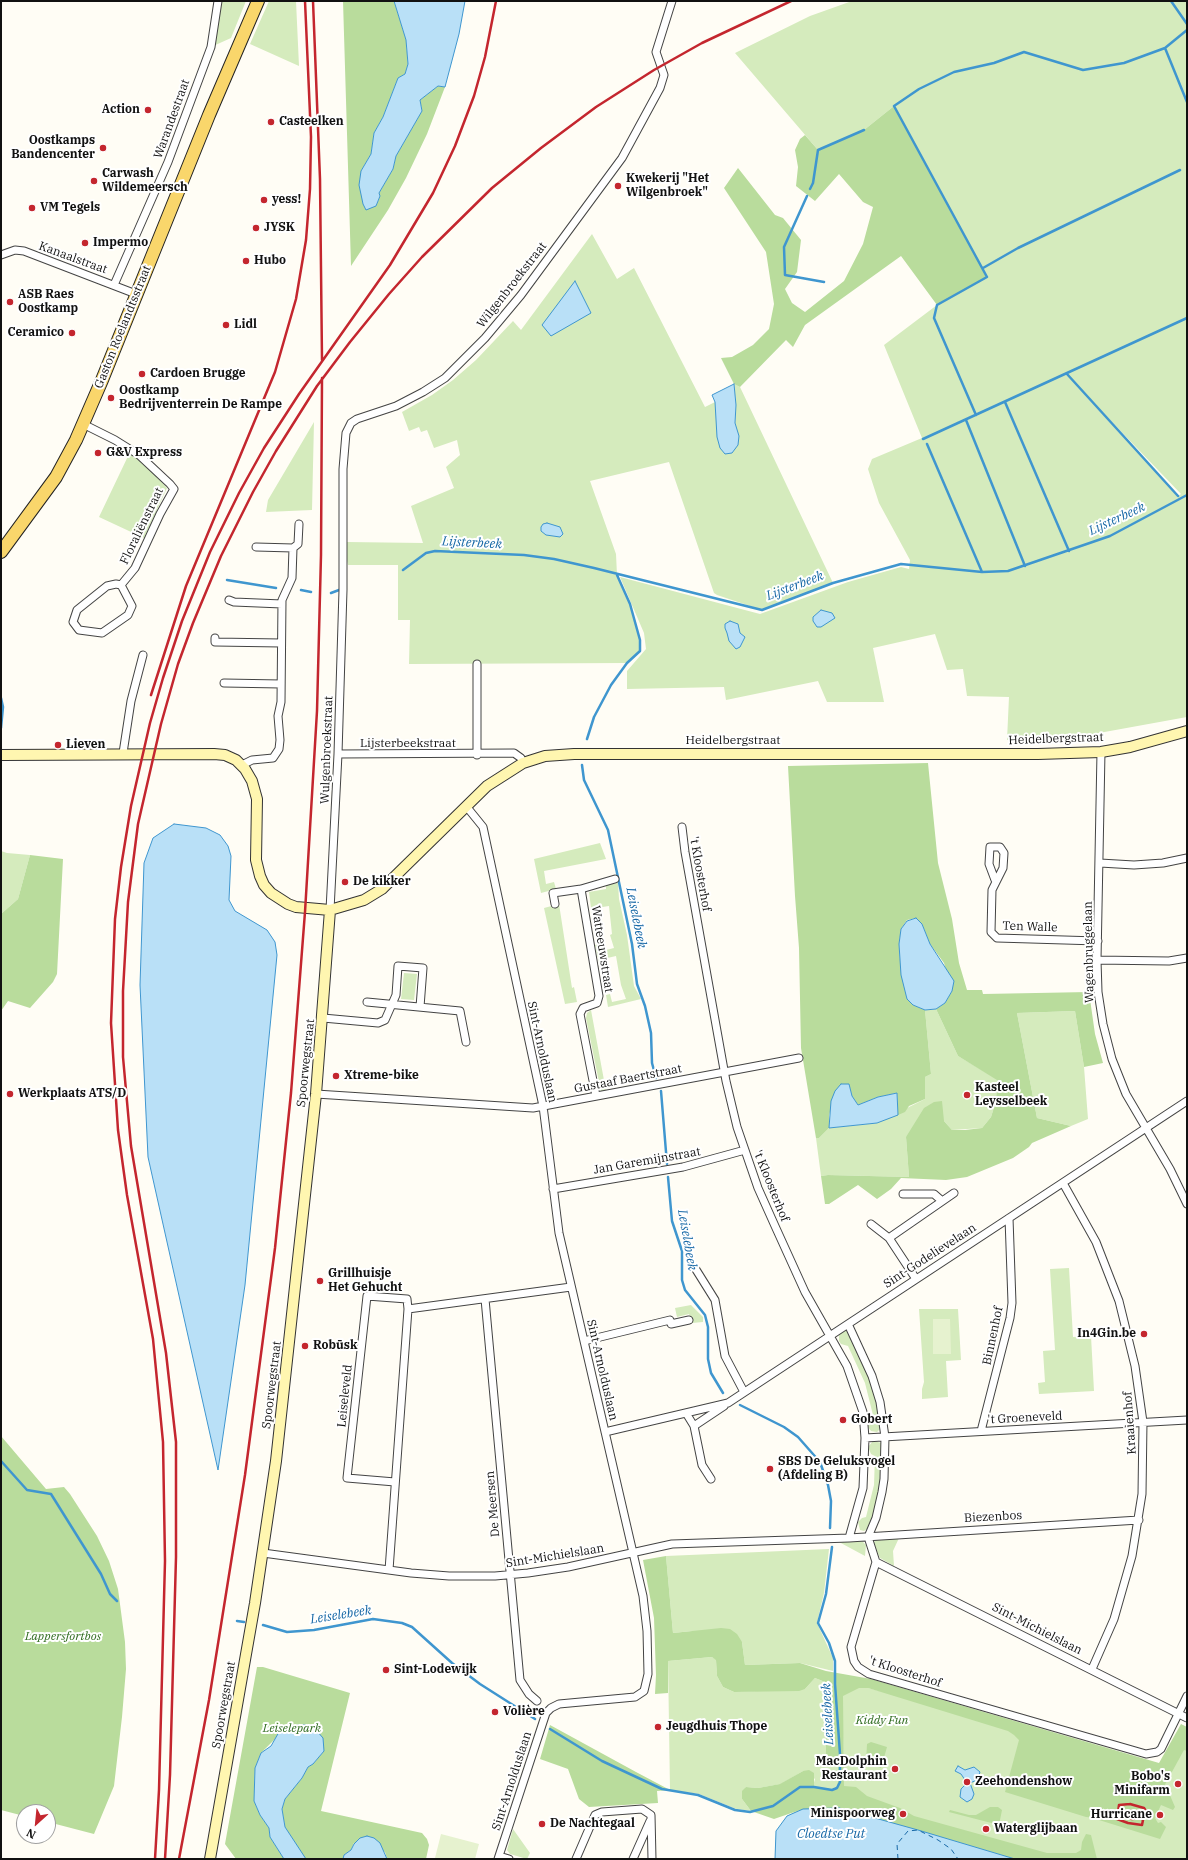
<!DOCTYPE html>
<html>
<head>
<meta charset="utf-8">
<style>
  body { margin:0 }
  #map { position:relative; width:1188px; height:1860px; overflow:hidden; background:#fffdf5; font-family:"IBM Plex Serif",serif }
  canvas { display:block }
  .frame { position:absolute; inset:0; border:2px solid #111; pointer-events:none }
  .north { position:absolute; left:16px; top:1804px; width:40px; height:40px; box-sizing:border-box; background:#fff; border:1px solid #a0a0a0; border-radius:50%; rotate:207deg; font-size:11px; font-weight:700; line-height:16px; text-align:center; color:#111 }
  .north::after { content:''; display:block; margin:auto; width:14px; height:18px; background:#c4262e; clip-path:polygon(50% 0,100% 100%,50% 72%,0 100%) }
</style>
</head>
<body>
<div id="map">
<canvas width="1188" height="1860"></canvas>
<div class="frame"></div>
<div class="north">N</div>
</div>
<script>
const context = document.querySelector('canvas').getContext('2d');
context.lineJoin = 'round';
function fill(path, color) { context.fillStyle = color; context.fill(path, 'evenodd'); }
const shape = rows => new Path2D(rows.map(r => 'M' + r).join(''));
function trace(path, color, width, dash) { context.strokeStyle = color; context.lineWidth = width; context.lineCap = dash ? 'butt' : 'round'; context.setLineDash(dash || []); context.stroke(path); }
function label(font, color, halo, rows, align = 'center') {
  context.font = font + ' "IBM Plex Serif",serif'; context.lineWidth = 4; context.setLineDash([]); context.textBaseline = 'middle'; context.strokeStyle = halo; context.fillStyle = color; for (const [text, x, y, turn = 0] of rows) {
    context.save(); context.translate(x, y); context.rotate((+turn || 0) * Math.PI / 180); context.textAlign = isNaN(turn) ? turn : align; if (halo) context.strokeText(text, 0, 0); context.fillText(text, 0, 0); context.restore();
  }
}
fill(shape([
  [218,1,246,1,231,38,211,47],
  [269,1,296,1,299,66,250,44],
  [852,1,1187,1,1187,717,1066,739,1007,740,1009,697,967,696,963,669,947,670,935,634,873,648,884,702,827,702,818,681,726,700,724,687,627,689,627,671,646,649,644,633,620,577,760,614,848,582,901,567,909,569,910,560,879,503,868,469,872,459,922,438,884,345,937,305,987,276,894,106,864,130,818,150,735,53,810,16],
  [1086,395,1181,494,1178,496],
  [592,234,617,279,634,268,705,407,715,402,716,414,738,436,735,423,736,405,734,384,740,387,833,583,762,610,717,595,714,593,669,462,590,481,616,554,617,575,630,604,640,640,640,651,627,663,409,664,410,620,398,620,398,565,348,565,347,561,347,542,423,543,411,506,454,488,446,467,460,455,457,440,434,448,427,430,421,432,419,427,409,431,402,412,432,395,453,380,476,360,513,321,521,330],
  [314,422,312,510,266,512,268,500],
  [130,452,156,475,167,488,144,538,99,517],
  [600,843,606,859,544,871,546,884,554,882,556,889,541,893,534,859],
  [1,851,7,853,30,855,18,899,1,914],
  [618,883,619,899,627,935,634,986,641,999,608,1007,606,995,610,994,612,1002,626,999,621,985,616,956,603,959,605,966,600,967,595,945,600,944,602,951,614,948,610,935,612,934,609,906,596,908,597,915,592,916,589,892,606,889,606,885],
  [559,904,572,988,574,987,577,1002,565,1004,544,908],
  [404,973,417,974,414,1000,401,999],
  [936,1009,958,1056,997,1079,996,1101,991,1117,982,1128,952,1130,944,1121,906,1137,909,1177,828,1175,821,1176,816,1138,819,1138,829,1128,877,1123,925,1099,925,1077,931,1074,925,1010],
  [591,1010,606,1091,601,1092,586,1018,587,1013],
  [1075,1011,1084,1067,1088,1119,1071,1126,1037,1118,1017,1013],
  [1069,1268,1073,1337,1091,1336,1094,1391,1039,1394,1038,1383,1045,1382,1043,1351,1055,1350,1050,1269],
  [691,1305,703,1317,703,1322,692,1323,689,1314,677,1317,675,1308],
  [919,1309,958,1309,961,1360,946,1361,948,1397,922,1399,922,1389,924,1382],
  [844,1331,848,1331,871,1379,881,1415,882,1427,877,1432,871,1431,868,1427,869,1421,874,1419,865,1383,848,1346,841,1344,839,1341,839,1334],
  [873,1441,882,1443,883,1448,880,1486,870,1527,864,1531,860,1530,858,1522,862,1518,866,1517,874,1485,875,1456,871,1454,868,1447],
  [899,1538,893,1551,894,1566,880,1558,873,1543,877,1539],
  [862,1541,866,1545,865,1556,839,1542],
  [829,1549,824,1593,817,1623,833,1658,833,1671,800,1663,745,1665,742,1642,692,1631,673,1633,666,1556],
  [712,1657,716,1659,717,1676,723,1687,734,1692,805,1689,815,1678,825,1682,826,1754,831,1760,838,1758,838,1781,836,1787,832,1789,813,1786,815,1779,803,1771,781,1784,758,1788,746,1787,742,1799,751,1811,736,1809,699,1794,670,1790,668,1661],
  [842,1681,1161,1766,1187,1734,1187,1859,775,1859,776,1831,787,1816,844,1786],
  [513,1829,530,1853,527,1859,510,1854,507,1850]
]), '#d5ebbd');
fill(shape([
  [343,1,394,1,406,40,408,64,405,74,398,78,383,117,374,133,371,154,361,171,376,206,380,196,379,193,393,169,396,156,422,111,420,100,438,86,445,87,427,134,406,178,388,210,351,266],
  [894,106,987,277,937,305,901,256,805,325,793,347,786,340,740,387,734,384,721,358,732,357,753,345,769,329,774,304,766,252,724,188,738,168,775,215,783,218,801,240,797,272,785,289,792,303,805,312,844,281,863,244,873,207,863,202,839,174,815,201,796,186,798,167,795,150,800,139,805,135,818,150,864,130],
  [928,763,938,863,952,919,959,963,967,990,982,990,983,994,1089,992,1095,1034,1103,1063,1084,1067,1075,1011,1017,1013,1037,1118,1071,1126,1032,1143,1029,1147,1013,1158,967,1177,946,1180,901,1178,891,1189,877,1199,858,1185,829,1204,825,1204,821,1176,828,1175,909,1177,906,1137,924,1108,934,1102,942,1101,944,1121,952,1130,965,1130,982,1128,991,1117,996,1101,997,1080,958,1056,936,1009,945,1003,952,991,944,963,930,944,922,924,916,918,907,920,901,929,899,944,900,960,907,999,913,1005,925,1010,931,1074,925,1077,925,1099,909,1106,905,1112,898,1115,897,1093,878,1097,858,1105,852,1096,849,1084,835,1091,829,1116,829,1128,819,1138,816,1138,801,1048,799,948,795,896,788,766],
  [30,855,63,859,57,974,53,982,30,1008,8,1001,1,1011,1,914,18,899],
  [1,1436,46,1489,64,1487,70,1494,97,1536,109,1561,118,1589,125,1642,126,1669,122,1717,114,1786,94,1834,48,1822,48,1812,24,1812,24,1816,1,1810],
  [666,1556,673,1633,721,1628,730,1629,737,1634,742,1642,745,1665,800,1663,826,1671,871,1679,1159,1763,1181,1724,1187,1727,1187,1751,1184,1750,1162,1790,1169,1793,1175,1807,1173,1810,1161,1805,1155,1818,1158,1823,1161,1822,1166,1827,1160,1839,1099,1820,1096,1818,1086,1817,1005,1792,1019,1740,1014,1735,1008,1731,868,1688,859,1688,843,1696,844,1786,856,1787,867,1796,900,1808,914,1816,1047,1853,1076,1853,1081,1850,1082,1842,1086,1834,1091,1835,1097,1859,1015,1859,918,1830,803,1809,774,1819,751,1811,742,1799,742,1791,746,1787,758,1788,780,1784,803,1771,809,1770,814,1773,814,1786,832,1789,836,1787,838,1781,838,1758,835,1760,831,1760,826,1754,825,1682,815,1678,805,1689,799,1691,734,1692,723,1687,717,1676,716,1660,712,1657,668,1661,668,1693,655,1694,656,1675,654,1618,643,1560],
  [257,1667,263,1667,350,1693,321,1811,422,1833,427,1839,429,1845,426,1859,387,1859,385,1852,354,1843,351,1850,344,1855,343,1859,306,1859,303,1856,285,1827,282,1809,285,1799,302,1778,308,1767,313,1764,324,1751,306,1725,299,1725,287,1727,261,1753,255,1768,254,1801,260,1815,269,1828,270,1837,284,1859,236,1859,225,1844],
  [550,1725,636,1772,670,1790,657,1791,658,1803,589,1807,579,1799,568,1769,540,1759],
  [871,1742,887,1747,881,1768,866,1763,867,1744],
  [990,1807,998,1807,1002,1810,999,1825,949,1812,950,1810,969,1815,976,1815]
]), '#b9dc9c');
fill(shape([
  [933,1319,950,1319,951,1354,933,1354],
  [441,1834,479,1844,475,1859,435,1858]
]), '#e6f2cf');
const water = shape([
  [394,1,465,1,459,34,445,87,438,86,420,100,422,111,396,156,393,169,379,193,380,196,376,206,366,210,363,204,359,185,361,171,371,154,374,133,383,117,398,78,405,74,408,64,406,40,394,1],
  [575,281,591,313,551,336,542,325,575,281],
  [734,384,736,405,735,423,739,436,738,445,732,453,725,454,720,448,717,437,715,402,712,395,734,384],
  [547,523,560,527,563,534,560,537,546,535,541,531,541,527,543,524,547,523],
  [821,610,832,613,835,618,821,627,817,627,813,621,813,617,821,610],
  [730,621,738,624,740,633,745,637,740,647,736,649,729,641,727,633,725,628,725,624,730,621],
  [174,824,206,828,220,835,228,846,231,856,229,900,235,911,267,930,275,942,277,955,245,1285,218,1470,148,1157,140,985,144,863,153,838,174,824],
  [916,918,922,924,930,944,954,981,952,991,945,1003,936,1009,925,1010,913,1005,907,999,901,975,899,944,901,929,907,921,916,918],
  [841,1084,849,1084,852,1096,858,1105,878,1097,897,1093,898,1115,877,1123,829,1128,831,1101,835,1091,841,1084],
  [299,1725,306,1725,316,1730,323,1738,324,1751,313,1764,308,1767,302,1778,285,1799,282,1809,285,1827,306,1859,284,1859,270,1837,269,1828,260,1815,254,1801,255,1768,261,1753,271,1746,279,1732,287,1727,299,1725],
  [958,1766,965,1770,974,1767,980,1772,977,1780,970,1783,974,1794,972,1799,967,1802,960,1797,961,1789,967,1783,961,1774,955,1771,958,1766],
  [839,1808,918,1830,1015,1859,775,1859,776,1831,787,1816,803,1809,839,1808],
  [367,1836,374,1838,380,1843,387,1859,343,1859,344,1855,351,1850,354,1844,360,1838,367,1836]
]);
fill(water, '#b9e0f7');
trace(water, '#3f96cf', 1);
trace(shape([
  [1171,1,1187,24],
  [1187,30,1165,48,1187,102],
  [810,189,813,183,818,150,864,130],
  [807,196,784,247,785,275,824,282],
  [983,268,1018,248,1180,170],
  [1067,374,1178,496],
  [1005,402,1069,551],
  [976,415,934,318,937,305,987,277,894,106,919,89,954,72,994,63,1024,52,1083,70,1124,63,1165,48],
  [966,420,1025,566],
  [923,439,1187,318],
  [927,444,982,572],
  [403,570,426,553,435,551,524,555,554,559,594,568,762,610,833,583,901,564,982,572,1008,571,1110,536,1187,495],
  [227,580,276,588],
  [301,590,311,592],
  [331,593,339,590],
  [1,698,3,707,1,728],
  [587,739,594,717,611,685,627,663,640,651,640,640,630,604,617,575],
  [582,765,584,780,608,830,632,944,637,984,645,1006,651,1033,652,1063,656,1078],
  [661,1091,667,1164],
  [668,1177,672,1221,682,1251,682,1280,685,1290,705,1315,708,1327,708,1359,711,1373,723,1393],
  [740,1405,784,1427,798,1437,820,1462,828,1485,831,1501,830,1528],
  [1,1461,27,1490,51,1494,101,1574,110,1594,117,1601],
  [237,1621,244,1622],
  [263,1625,287,1632,314,1630,373,1619,402,1623,412,1627,452,1663,480,1684,535,1719],
  [550,1729,602,1761,662,1789,698,1795,735,1810,750,1812,773,1806,800,1787,814,1787,832,1790,837,1788,840,1782,840,1754,835,1684,835,1661,829,1643,818,1623,826,1594,832,1547]
]), '#3f96cf', 2.5);
trace(shape([
  [898,1859,897,1844,908,1831,918,1830,938,1840,951,1849,958,1859]
]), '#1768a6', 1, [5, 4]);
const street = shape([
  [1,255,15,250,24,251,136,294],
  [114,285,168,162,211,47,218,1],
  [83,424,115,440,139,455,170,484,174,489,160,514,135,568,121,585],
  [293,548,298,544,299,524],
  [116,584,121,585,132,606,128,615,102,633,79,630,73,622,77,610,107,586,116,584],
  [229,600,234,602,282,604],
  [215,638,215,642,281,643],
  [224,683,281,684],
  [1101,752,1097,960,1098,992,1103,1024,1112,1059,1126,1094,1170,1169,1187,1204],
  [123,753,131,701,143,655],
  [338,754,514,753,521,758,523,763],
  [477,755,477,664],
  [242,765,252,760,273,758,279,749,280,740,278,716,281,702,282,600,292,578,293,548,256,547],
  [466,806,483,827,543,1106,559,1233,643,1596,647,1631,648,1674,644,1691,635,1697,559,1704,551,1708,546,1713,498,1859],
  [682,827,685,852,726,1081,737,1127,758,1188,775,1226,805,1292,847,1366,863,1412,865,1438,863,1488,849,1538],
  [1100,863,1134,865,1163,863,1187,858],
  [995,880,989,864,990,847,1000,847,1004,853,1003,868,992,890,991,932,997,938,1098,941],
  [581,889,599,996,597,1003,583,1008,580,1014,596,1096],
  [555,904,553,893,581,889,615,879],
  [330,910,338,754,343,590,343,469,346,433,351,423,357,419,396,406,423,392,445,378,485,338,521,295,622,158,660,88,664,75,656,52,672,1],
  [1097,960,1169,961,1187,958],
  [367,1002,460,1011,466,1042],
  [323,1018,378,1023,385,1020,396,995,398,966,423,968,420,1007],
  [316,1094,533,1108,799,1058],
  [1063,1183,1096,1242,1119,1301,1135,1366,1143,1422,1142,1494,1132,1556,1114,1619,1092,1669],
  [553,1189,683,1167,745,1150],
  [903,1194,934,1194,942,1201],
  [871,1224,889,1238,916,1279],
  [889,1238,954,1193],
  [695,1268,715,1300,725,1356,744,1392],
  [485,1299,520,1680,529,1694,537,1701],
  [848,1324,872,1376,880,1402,885,1437,884,1479,882,1492,876,1518,868,1537,876,1562,851,1647,854,1661,858,1667,869,1674,1146,1754,1157,1752,1161,1749,1187,1696],
  [584,1341,670,1320,671,1324,689,1320],
  [686,1413,694,1426,702,1465,711,1479],
  [694,1426,724,1406],
  [981,1431,1010,1318,1012,1303,1009,1218],
  [605,1432,728,1403,1187,1101],
  [865,1438,1187,1420],
  [395,1482,347,1478,367,1296,407,1299,408,1309],
  [263,1553,411,1573,449,1576,495,1576,528,1573,568,1567,672,1544,849,1538,1139,1520],
  [876,1562,1187,1718],
  [389,1570,408,1309,571,1287],
  [499,1856,509,1859],
  [576,1859,595,1815,602,1812,642,1809,651,1815,652,1859],
  [633,1859,650,1821]
]);
const secondary = shape([
  [1,755,214,754,225,755,236,760,245,769,252,781,257,799,256,860,260,876,264,885,271,893,288,904,296,907,330,910,364,900,382,889,487,786,523,763,545,756,574,754,1038,754,1101,752,1130,747,1187,731],
  [210,1859,255,1603,276,1461,316,1094,330,910]
]);
const primary = shape([
  [1,552,56,477,76,440,102,380,209,115,258,1]
]);
trace(street, '#444', 9);
trace(secondary, '#333', 12);
trace(primary, '#222', 14);
trace(street, '#fff', 7);
trace(secondary, '#fff6b0', 10);
trace(primary, '#f9d66b', 12);
trace(shape([
  [313,1,320,179,322,360],
  [151,695,186,586,275,372,296,299,306,240,310,189,311,137,305,1],
  [1130,1804,1144,1808,1146,1811,1144,1814,1131,1811,1128,1815,1132,1819,1141,1818,1143,1820,1142,1825,1128,1823,1117,1819,1119,1805,1130,1804],
  [155,1859,159,1790,165,1561,163,1442,153,1339,127,1195,118,1130,111,1023,115,919,121,867,131,806,150,723,163,678,182,621,210,552,239,493,264,448,299,394,390,265,433,193,455,146,474,96,485,57,496,1],
  [165,1859,170,1775,176,1557,176,1442,166,1353,131,1146,123,1057,123,991,128,902,138,824,161,724,178,664,193,623,221,556,253,492,276,451,317,386,350,342,389,294,422,257,492,188,541,148,596,107,654,70,702,43,791,1],
  [179,1859,209,1700,245,1475,275,1248,291,1093,305,912,317,711,321,555,322,378]
]), '#c4262e', 2.5);
for (const [x, y, r, color] of [
  [148,110,4,"#c4262e"],
  [271,122,4,"#c4262e"],
  [103,148,4,"#c4262e"],
  [94,181,4,"#c4262e"],
  [618,186,4,"#c4262e"],
  [264,200,4,"#c4262e"],
  [32,208,4,"#c4262e"],
  [256,228,4,"#c4262e"],
  [85,243,4,"#c4262e"],
  [246,261,4,"#c4262e"],
  [10,302,4,"#c4262e"],
  [226,325,4,"#c4262e"],
  [72,333,4,"#c4262e"],
  [142,374,4,"#c4262e"],
  [111,398,4,"#c4262e"],
  [98,453,4,"#c4262e"],
  [58,745,4,"#c4262e"],
  [345,882,4,"#c4262e"],
  [336,1076,4,"#c4262e"],
  [10,1094,4,"#c4262e"],
  [967,1095,4,"#c4262e"],
  [320,1281,4,"#c4262e"],
  [1144,1334,4,"#c4262e"],
  [305,1346,4,"#c4262e"],
  [843,1420,4,"#c4262e"],
  [770,1469,4,"#c4262e"],
  [386,1670,4,"#c4262e"],
  [495,1712,4,"#c4262e"],
  [658,1727,4,"#c4262e"],
  [895,1769,4,"#c4262e"],
  [967,1782,4,"#c4262e"],
  [1178,1784,4,"#c4262e"],
  [903,1814,4,"#c4262e"],
  [1160,1815,4,"#c4262e"],
  [542,1824,4,"#c4262e"],
  [986,1829,4,"#c4262e"]
]) { const dot = new Path2D(); dot.arc(x, y, r, 0, 2 * Math.PI); context.fillStyle = color; context.fill(dot); trace(dot, '#fff', 1.5); }
label('bold 12px', '#111', '#fff', [
  ["Action",140,110,"right"],
  ["Casteelken",279,122],
  ["Oostkamps",95,141,"right"],
  ["Bandencenter",95,155,"right"],
  ["Carwash",102,174],
  ["Wildemeersch",102,188],
  ["Kwekerij \"Het",626,179],
  ["Wilgenbroek\"",626,193],
  ["yess!",272,200],
  ["VM Tegels",40,208],
  ["JYSK",264,228],
  ["Impermo",93,243],
  ["Hubo",254,261],
  ["ASB Raes",18,295],
  ["Oostkamp",18,309],
  ["Lidl",234,325],
  ["Ceramico",64,333,"right"],
  ["Cardoen Brugge",150,374],
  ["Oostkamp",119,391],
  ["Bedrijventerrein De Rampe",119,405],
  ["G&V Express",106,453],
  ["Lieven",66,745],
  ["De kikker",353,882],
  ["Xtreme-bike",344,1076],
  ["Kasteel",975,1088],
  ["Leysselbeek",975,1102],
  ["Werkplaats ATS/D",18,1094],
  ["Grillhuisje",328,1274],
  ["Het Gehucht",328,1288],
  ["In4Gin.be",1136,1334,"right"],
  ["Robūsk",313,1346],
  ["Gobert",851,1420],
  ["SBS De Geluksvogel",778,1462],
  ["(Afdeling B)",778,1476],
  ["Sint-Lodewijk",394,1670],
  ["Volière",503,1712],
  ["Jeugdhuis Thope",666,1727],
  ["MacDolphin",887,1762,"right"],
  ["Restaurant",887,1776,"right"],
  ["Bobo's",1170,1777,"right"],
  ["Minifarm",1170,1791,"right"],
  ["Zeehondenshow",975,1782],
  ["Minispoorweg",895,1814,"right"],
  ["Hurricane",1152,1815,"right"],
  ["De Nachtegaal",550,1824],
  ["Waterglijbaan",994,1829]
], 'left');
label('12px', '#111', '#fff', [
  ["Warandestraat",172,119,-70],
  ["Kanaalstraat",73,258,20],
  ["Wilgenbroekstraat",512,285,-52],
  ["Gaston Roelandtsstraat",123,327,-68],
  ["Floraliënstraat",142,526,-64],
  ["Heidelbergstraat",1056,739,-2],
  ["Heidelbergstraat",733,741],
  ["Lijsterbeekstraat",408,744],
  ["Wulgenbroekstraat",327,750,-88],
  ["'t Kloosterhof",700,874,80],
  ["Ten Walle",1030,927,2],
  ["Watteeuwstraat",602,949,81],
  ["Wagenbruggelaan",1089,952,-91],
  ["Sint-Arnolduslaan",542,1052,78],
  ["Spoorwegstraat",306,1063,-84],
  ["Gustaaf Baertstraat",628,1079,-11],
  ["Jan Garemijnstraat",647,1161,-10],
  ["'t Kloosterhof",771,1186,68],
  ["Sint-Godelievelaan",930,1256,-33],
  ["Binnenhof",993,1336,-78],
  ["Sint-Arnolduslaan",602,1370,77],
  ["Spoorwegstraat",272,1385,-83],
  ["Leiseleveld",345,1396,-84],
  ["'t Groeneveld",1025,1418,-3],
  ["Kraaienhof",1130,1423,-94],
  ["De Meersen",493,1504,-95],
  ["Biezenbos",993,1517,-3],
  ["Sint-Michielslaan",555,1556,-9],
  ["Sint-Michielslaan",1037,1629,27],
  ["'t Kloosterhof",905,1672,18],
  ["Spoorwegstraat",224,1705,-80],
  ["Sint-Arnolduslaan",512,1781,-72]
]);
label('italic 12px', '#2f6b1f', '#fff', [
  ["Lappersfortbos",63,1637],
  ["Kiddy Fun",882,1721],
  ["Leiselepark",292,1729]
]);
label('italic 13px', '#1768a6', '#fff', [
  ["Lijsterbeek",1117,519,-25],
  ["Lijsterbeek",472,543,3],
  ["Lijsterbeek",795,586,-21],
  ["Leiselebeek",636,918,79],
  ["Leiselebeek",687,1240,80],
  ["Leiselebeek",341,1615,-9],
  ["Leiselebeek",828,1714,-93],
  ["Cloedtse Put",831,1834]
]);
</script>
</body>
</html>
